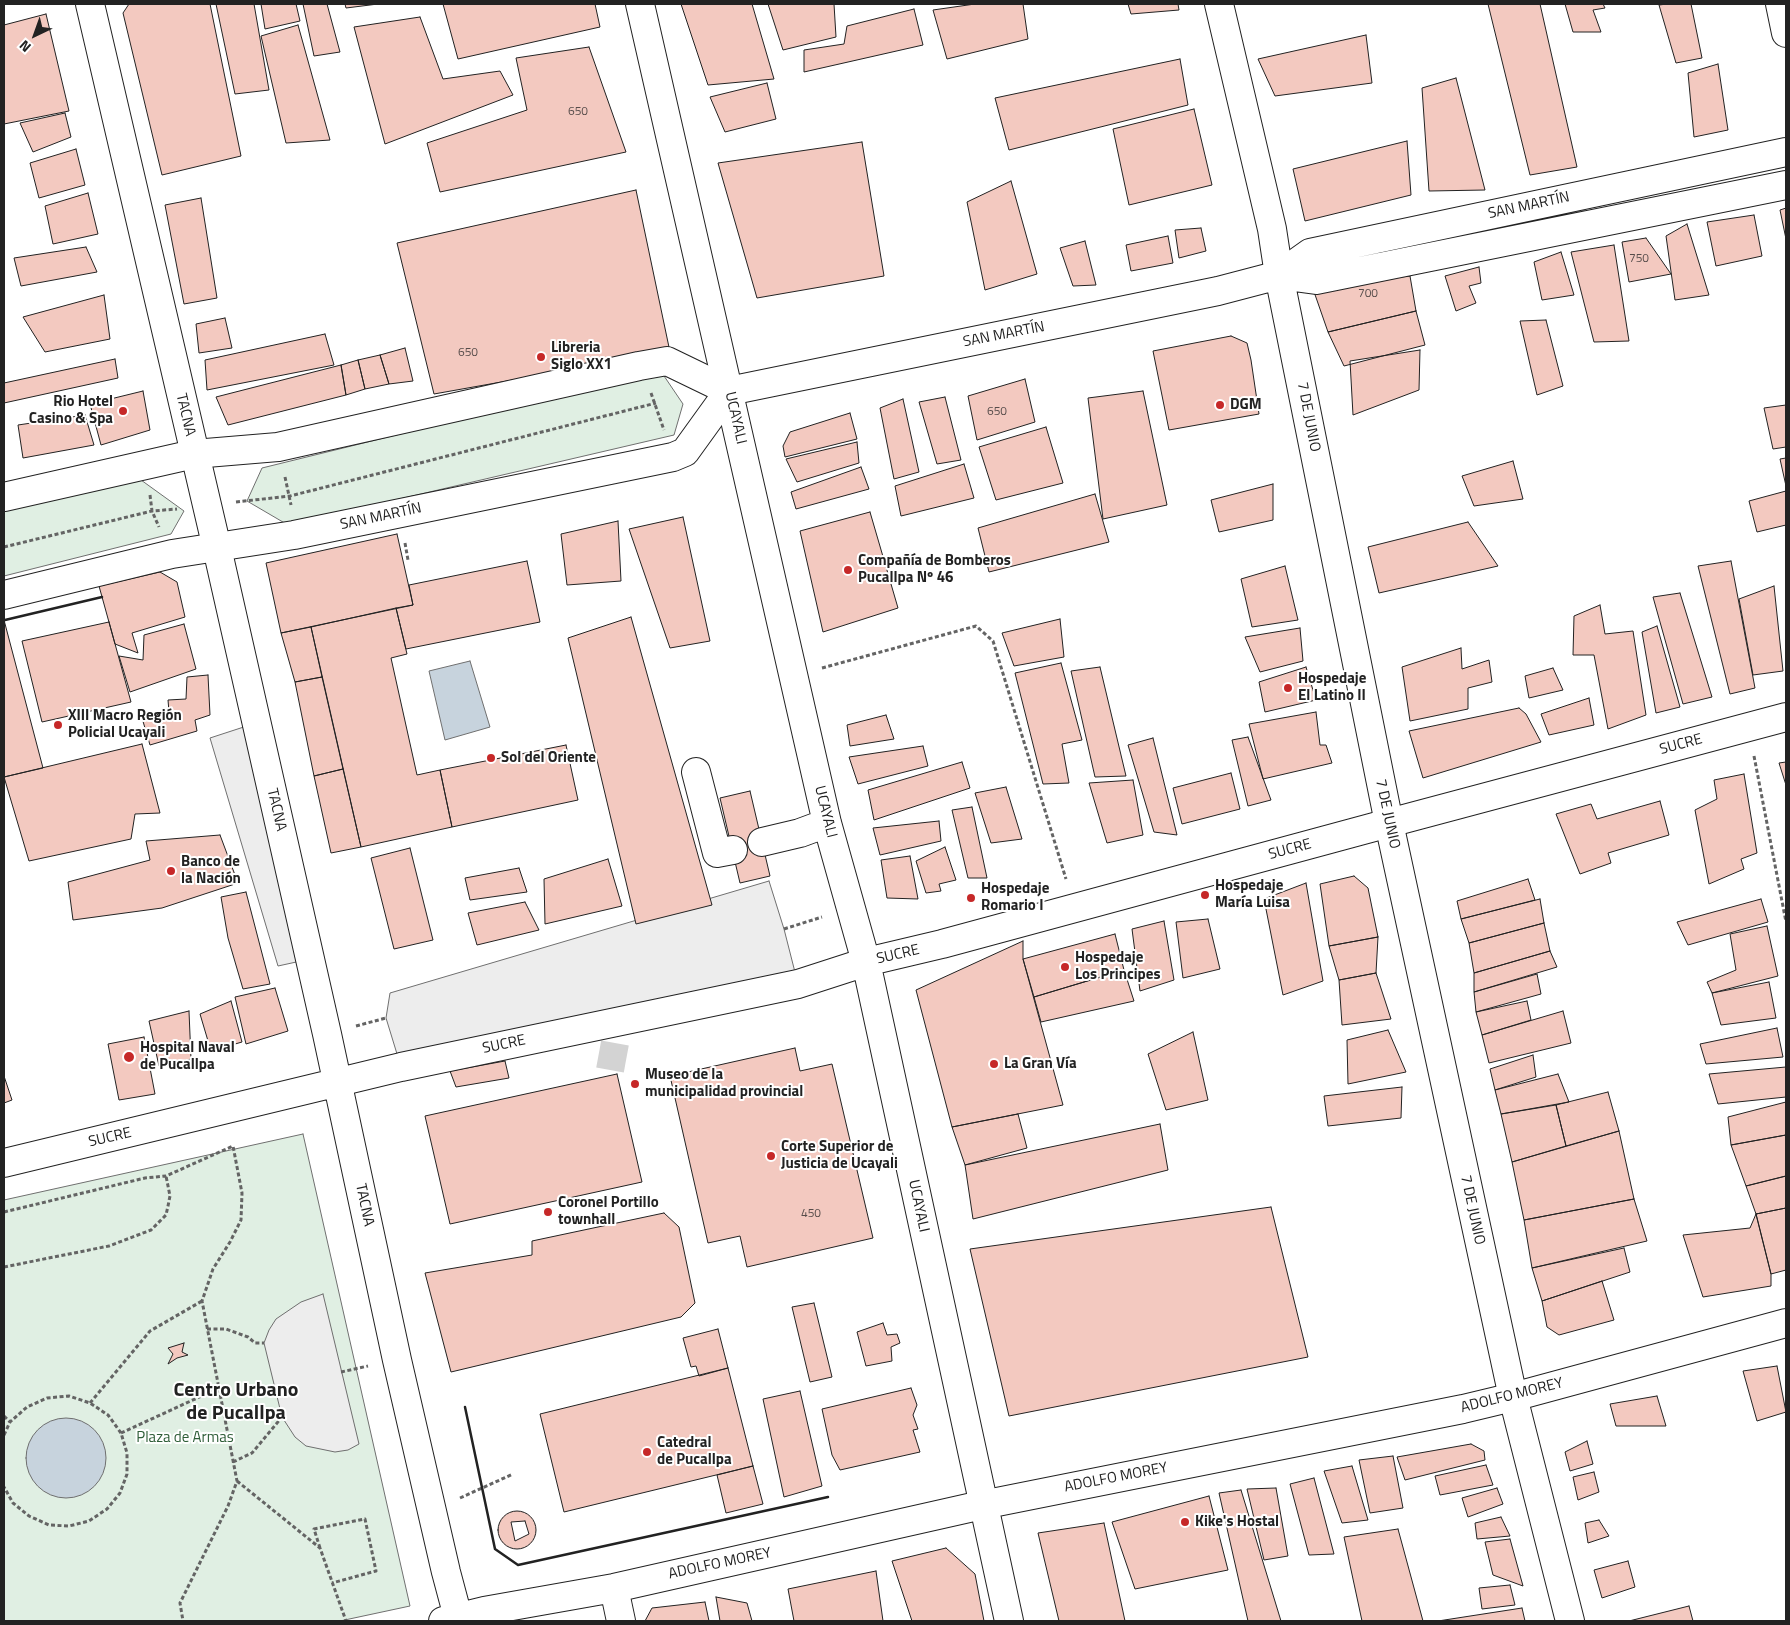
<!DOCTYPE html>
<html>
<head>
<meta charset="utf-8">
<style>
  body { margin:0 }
  #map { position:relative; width:1790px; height:1625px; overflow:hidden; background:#fff; font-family:"Titillium Web",sans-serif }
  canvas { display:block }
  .frame { position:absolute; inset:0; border:5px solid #222; pointer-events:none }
  .north { position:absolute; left:10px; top:10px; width:50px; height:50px; -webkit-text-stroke:4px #fff; paint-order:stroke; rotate:222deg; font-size:14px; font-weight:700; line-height:20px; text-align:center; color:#222 }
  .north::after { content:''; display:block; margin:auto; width:18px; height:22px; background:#222; clip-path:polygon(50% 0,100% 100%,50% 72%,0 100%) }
</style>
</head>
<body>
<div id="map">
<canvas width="1790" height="1625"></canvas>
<div class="frame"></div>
<div class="north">N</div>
</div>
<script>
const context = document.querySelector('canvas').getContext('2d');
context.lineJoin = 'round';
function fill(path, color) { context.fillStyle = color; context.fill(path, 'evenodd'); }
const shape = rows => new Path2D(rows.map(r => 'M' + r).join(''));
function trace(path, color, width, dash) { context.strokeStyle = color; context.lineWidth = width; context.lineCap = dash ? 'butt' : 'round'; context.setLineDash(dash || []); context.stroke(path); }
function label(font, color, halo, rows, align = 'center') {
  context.font = font + ' "Titillium Web",sans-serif'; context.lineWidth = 4; context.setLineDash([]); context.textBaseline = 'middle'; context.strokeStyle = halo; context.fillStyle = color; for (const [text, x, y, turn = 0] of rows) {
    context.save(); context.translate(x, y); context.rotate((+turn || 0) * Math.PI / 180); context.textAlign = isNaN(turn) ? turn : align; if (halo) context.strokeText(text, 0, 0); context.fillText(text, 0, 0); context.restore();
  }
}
const green = shape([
  [660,370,683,404,674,435,288,525,247,501,262,468,660,370],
  [141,480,184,511,171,534,4,576,4,511,141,480],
  [303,1134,410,1606,340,1621,4,1621,4,1200,303,1134]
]);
fill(green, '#e0efe3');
trace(green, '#6f6f6f', 1);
const parking = shape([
  [256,723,310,959,278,966,210,738,256,723],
  [769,881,784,929,798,984,401,1067,386,1018,390,993,769,881],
  [323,1294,359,1444,348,1450,335,1452,306,1446,295,1437,282,1417,264,1343,269,1330,276,1319,301,1302,323,1294]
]);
fill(parking, '#ededed');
trace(parking, '#6f6f6f', 1);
const water = shape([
  [470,661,490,727,445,740,429,671,470,661],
  '26 1458a40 40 0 1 1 80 0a40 40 0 1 1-80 0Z'
]);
fill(water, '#c7d3dd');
trace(water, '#6f6f6f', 1);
const building = shape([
  [129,4,210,4,241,156,162,175,123,13,129,4],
  [216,4,254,4,269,90,235,94,216,4],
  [261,4,296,4,300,21,265,29,261,4],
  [303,4,327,4,340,52,314,56,303,4],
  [345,4,378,4,346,8,345,4],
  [443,4,595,4,600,27,458,59,443,4],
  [681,4,752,4,774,79,708,85,681,4],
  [768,4,834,4,836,37,783,50,768,4],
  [975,4,1023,4,1028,39,947,59,933,10,975,4],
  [1128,4,1178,4,1179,10,1131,14,1128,4],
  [1488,4,1540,4,1577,167,1530,175,1488,4],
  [1565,4,1603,4,1605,8,1593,10,1601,32,1573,32,1565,4],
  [1667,4,1691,4,1702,58,1676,63,1659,5,1667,4],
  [914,9,923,45,804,72,804,50,844,44,847,26,914,9],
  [46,14,69,111,4,124,4,25,46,14],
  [420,17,443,79,500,71,513,95,385,144,354,27,420,17],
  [298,25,330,140,286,143,261,36,298,25],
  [1366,35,1372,83,1275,96,1258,59,1366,35],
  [589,47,626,152,440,192,427,143,527,110,516,58,589,47],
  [1180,59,1188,105,1009,150,995,98,1180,59],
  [1718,64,1728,130,1694,137,1688,73,1718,64],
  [1456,78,1485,190,1429,191,1422,88,1456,78],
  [767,83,776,119,725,132,710,97,767,83],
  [1194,109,1212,185,1129,205,1113,129,1194,109],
  [65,113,71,137,33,152,20,123,65,113],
  [1407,141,1411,195,1305,221,1293,169,1407,141],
  [862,142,884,276,757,298,718,163,862,142],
  [76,149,85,185,39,198,30,163,76,149],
  [1011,181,1037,274,985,290,967,202,1011,181],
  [636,190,670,352,434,394,397,243,636,190],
  [88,193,98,234,53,244,45,206,88,193],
  [201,198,217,298,184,304,165,205,201,198],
  [1786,208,1786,239,1780,210,1786,208],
  [1754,215,1762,256,1716,266,1707,222,1754,215],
  [1687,224,1709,295,1675,300,1666,236,1687,224],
  [1201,228,1206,251,1179,258,1175,230,1201,228],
  [1168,236,1173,263,1131,271,1126,245,1168,236],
  [1646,238,1671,274,1629,282,1622,242,1646,238],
  [1085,241,1096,285,1073,286,1060,248,1085,241],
  [1614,245,1629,341,1594,342,1571,252,1614,245],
  [86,247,97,272,21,286,14,258,86,247],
  [1561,252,1574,295,1542,300,1534,262,1561,252],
  [1479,267,1481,283,1469,286,1476,303,1456,311,1445,276,1479,267],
  [1410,276,1416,311,1328,332,1312,286,1410,276],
  [104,295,110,339,45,352,23,317,104,295],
  [1416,311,1425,345,1344,366,1328,332,1416,311],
  [225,318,232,348,199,353,196,324,225,318],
  [1546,320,1563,386,1537,395,1520,321,1546,320],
  [325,334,334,365,207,390,205,360,325,334],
  [1231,336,1247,343,1251,360,1259,414,1169,430,1153,351,1231,336],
  [405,348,413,381,389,384,380,355,405,348],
  [1420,350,1419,390,1353,415,1350,361,1420,350],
  [380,355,389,384,365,389,358,360,380,355],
  [115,359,118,378,4,403,4,383,115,359],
  [358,360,365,389,346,395,341,365,358,360],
  [341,365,346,395,228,425,216,397,341,365],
  [1025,379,1035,422,977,440,968,396,1025,379],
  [143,391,150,430,101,445,90,404,143,391],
  [1143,391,1167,505,1103,519,1088,398,1143,391],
  [945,397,961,460,937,464,919,402,945,397],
  [903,399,919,472,894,479,880,408,903,399],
  [1786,405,1786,447,1773,449,1764,408,1786,405],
  [850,413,857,439,785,457,783,446,790,432,850,413],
  [85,415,94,445,23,458,18,425,85,415],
  [1046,427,1063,483,996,500,979,447,1046,427],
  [857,442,859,463,797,482,786,459,857,442],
  [1786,458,1786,486,1780,459,1786,458],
  [1513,461,1523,499,1474,506,1462,476,1513,461],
  [964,464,974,498,901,516,895,486,964,464],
  [861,467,869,489,796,509,791,492,861,467],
  [1273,484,1273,520,1219,532,1211,500,1273,484],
  [1786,491,1786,525,1757,532,1749,501,1786,491],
  [1095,494,1109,542,989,572,978,528,1095,494],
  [870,512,898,608,823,632,800,531,870,512],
  [683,517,710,641,670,648,629,529,683,517],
  [618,521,621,581,567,585,561,534,618,521],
  [1468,522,1498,566,1379,593,1368,547,1468,522],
  [397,534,413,605,281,633,266,563,397,534],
  [527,561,540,622,406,649,396,608,413,605,409,585,527,561],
  [1731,561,1755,688,1730,694,1698,566,1731,561],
  [1285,566,1298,620,1252,627,1241,579,1285,566],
  [160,572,177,582,185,617,132,633,138,653,115,644,99,586,160,572],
  [1774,586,1783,671,1753,675,1739,599,1774,586],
  [1680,593,1712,697,1683,704,1653,597,1680,593],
  [1600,605,1605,634,1633,631,1646,715,1608,729,1594,655,1573,655,1574,616,1600,605],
  [396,608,407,654,391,658,417,775,440,770,452,827,361,847,311,627,396,608],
  [631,617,712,905,636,924,568,638,631,617],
  [1060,619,1064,657,1014,666,1002,633,1060,619],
  [4,620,43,768,4,777,4,620],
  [109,622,131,702,42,722,22,641,109,622],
  [184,624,196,669,130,692,119,656,143,660,144,635,184,624],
  [1657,626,1680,707,1656,713,1642,632,1657,626],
  [311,627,322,677,295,682,281,633,311,627],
  [1300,628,1303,661,1260,672,1245,637,1300,628],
  [1461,648,1462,669,1489,660,1492,682,1468,688,1468,709,1410,721,1402,667,1461,648],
  [1061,663,1082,740,1062,744,1069,783,1043,784,1015,673,1061,663],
  [1100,667,1126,776,1095,777,1071,671,1100,667],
  [1306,667,1316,700,1265,712,1259,682,1306,667],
  [1553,668,1563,690,1529,698,1525,676,1553,668],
  [208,675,210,715,195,720,197,731,150,745,142,718,169,712,168,700,186,699,187,677,208,675],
  [322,677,343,769,314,776,295,682,322,677],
  [1589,698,1594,725,1549,735,1541,714,1589,698],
  [1519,708,1526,714,1541,742,1423,778,1409,731,1519,708],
  [1316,712,1320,745,1326,745,1332,763,1263,779,1249,724,1316,712],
  [886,715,894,739,850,746,847,725,886,715],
  [1248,737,1271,800,1248,806,1232,740,1248,737],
  [1153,738,1177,835,1154,832,1128,745,1153,738],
  [142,744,160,813,135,814,131,839,29,861,4,777,142,744],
  [566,745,578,800,452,827,440,770,566,745],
  [923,746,928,766,858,784,849,757,923,746],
  [962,762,970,788,874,820,868,790,962,762],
  [1786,762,1786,785,1779,763,1786,762],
  [343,769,361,847,331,853,314,776,343,769],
  [1231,773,1240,809,1182,824,1173,788,1231,773],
  [1744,774,1757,853,1741,859,1744,869,1709,884,1695,810,1717,799,1714,780,1744,774],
  [1133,780,1143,835,1107,843,1089,783,1133,780],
  [1006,787,1022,839,991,843,975,793,1006,787],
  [750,791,770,876,740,883,720,798,750,791],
  [1660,801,1669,835,1608,853,1611,863,1580,874,1556,814,1591,804,1597,819,1660,801],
  [972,807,987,878,968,878,952,810,972,807],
  [939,821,941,841,880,855,873,828,939,821],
  [220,835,238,883,162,908,73,920,68,882,150,860,146,841,220,835],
  [945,847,956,880,939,884,941,891,926,893,916,861,945,847],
  [410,848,433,940,394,949,371,858,410,848],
  [910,856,918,899,887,898,881,860,910,856],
  [608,859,622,906,545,924,544,879,608,859],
  [519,868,527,892,470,900,465,878,519,868],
  [1354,876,1368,888,1378,937,1329,946,1320,884,1354,876],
  [1528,879,1535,900,1461,919,1457,901,1528,879],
  [1306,883,1323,981,1283,995,1264,899,1306,883],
  [246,892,270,984,243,989,228,938,221,897,246,892],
  [1540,899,1544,923,1469,943,1461,919,1540,899],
  [1761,899,1768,922,1688,945,1677,922,1761,899],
  [525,902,539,930,477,945,468,913,525,902],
  [1208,919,1220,969,1183,978,1176,922,1208,919],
  [1164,921,1174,980,1140,991,1132,929,1164,921],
  [1544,923,1550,951,1474,973,1469,943,1544,923],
  [1767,926,1778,976,1712,993,1707,982,1736,970,1730,934,1767,926],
  [1115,934,1124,970,1034,997,1023,959,1115,934],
  [1378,937,1376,973,1339,980,1329,946,1378,937],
  [1023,941,1023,959,1063,1105,952,1127,916,990,1023,941],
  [1550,951,1557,967,1474,992,1474,973,1550,951],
  [1124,970,1134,1001,1041,1022,1034,997,1124,970],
  [1376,973,1391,1019,1342,1025,1339,980,1376,973],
  [1537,974,1541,994,1476,1012,1474,992,1537,974],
  [1769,982,1776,1018,1721,1025,1712,993,1769,982],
  [275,988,288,1031,246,1044,235,997,275,988],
  [231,1001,242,1042,211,1051,200,1014,231,1001],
  [1527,1001,1531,1020,1482,1035,1476,1012,1527,1001],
  [189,1011,191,1059,159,1066,149,1021,189,1011],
  [1563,1011,1571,1043,1489,1063,1482,1035,1563,1011],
  [1777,1028,1783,1057,1706,1064,1700,1044,1777,1028],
  [1388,1030,1406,1072,1348,1084,1347,1040,1388,1030],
  [1193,1032,1208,1100,1166,1110,1148,1054,1193,1032],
  [144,1037,155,1094,119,1100,108,1044,144,1037],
  [795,1048,800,1071,832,1064,873,1238,747,1267,740,1236,708,1243,670,1076,795,1048],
  [1533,1055,1536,1077,1495,1090,1490,1069,1533,1055],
  [505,1061,509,1078,456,1087,450,1071,505,1061],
  [1786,1067,1786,1097,1718,1104,1709,1074,1786,1067],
  [617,1074,642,1182,450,1224,425,1116,617,1074],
  [1558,1074,1569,1102,1501,1114,1495,1090,1558,1074],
  [4,1076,12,1100,4,1103,4,1076],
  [1402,1087,1401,1118,1328,1126,1324,1096,1402,1087],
  [1608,1092,1619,1131,1566,1146,1556,1105,1608,1092],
  [1786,1102,1786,1135,1731,1145,1728,1117,1786,1102],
  [1556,1105,1566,1146,1512,1162,1501,1114,1556,1105],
  [1018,1114,1027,1148,965,1165,952,1127,1018,1114],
  [1160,1124,1168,1170,973,1219,965,1165,1160,1124],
  [1619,1131,1634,1199,1524,1220,1512,1162,1619,1131],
  [1786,1135,1786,1176,1746,1186,1731,1145,1786,1135],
  [1786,1176,1786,1208,1756,1214,1746,1186,1786,1176],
  [1634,1199,1647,1241,1532,1268,1524,1220,1634,1199],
  [1271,1207,1308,1357,1009,1416,970,1249,1271,1207],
  [1786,1208,1786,1270,1771,1274,1756,1214,1786,1208],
  [664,1213,679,1227,695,1303,681,1317,451,1372,425,1273,532,1255,532,1241,664,1213],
  [1756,1214,1771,1274,1771,1286,1703,1297,1683,1235,1750,1228,1756,1214],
  [1624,1248,1630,1272,1542,1301,1532,1268,1624,1248],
  [1602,1281,1614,1320,1559,1335,1547,1327,1542,1301,1602,1281],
  [814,1303,832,1377,810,1382,792,1307,814,1303],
  [883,1323,887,1335,897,1334,900,1343,891,1347,892,1361,866,1366,857,1332,883,1323],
  [718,1329,728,1368,699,1376,696,1366,691,1367,683,1338,718,1329],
  [184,1343,182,1352,188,1355,177,1358,168,1364,173,1354,168,1348,184,1343],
  [1777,1366,1786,1412,1757,1421,1743,1371,1777,1366],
  [728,1368,753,1466,564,1512,540,1414,728,1368],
  [911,1388,917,1405,913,1415,918,1429,913,1430,920,1452,840,1470,832,1455,822,1409,911,1388],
  [800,1391,822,1486,784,1497,763,1399,800,1391],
  [1657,1396,1666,1426,1616,1426,1610,1404,1657,1396],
  [1587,1441,1593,1464,1570,1471,1565,1452,1587,1441],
  [1471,1444,1484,1451,1485,1460,1405,1480,1397,1457,1471,1444],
  [1393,1456,1403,1508,1370,1513,1359,1460,1393,1456],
  [1486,1465,1493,1485,1440,1495,1435,1476,1486,1465],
  [753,1466,763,1504,726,1513,717,1475,753,1466],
  [1352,1466,1368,1520,1342,1523,1324,1471,1352,1466],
  [1594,1472,1599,1492,1578,1500,1573,1477,1594,1472],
  [1314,1478,1334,1554,1309,1555,1290,1484,1314,1478],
  [1276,1488,1288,1556,1264,1560,1247,1489,1276,1488],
  [1497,1488,1503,1504,1468,1517,1462,1498,1497,1488],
  [1241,1490,1281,1621,1248,1621,1219,1493,1241,1490],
  [1209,1496,1228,1570,1135,1589,1112,1522,1209,1496],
  '498 1530a19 19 0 1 1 38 0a19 19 0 1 1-38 0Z',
  [1501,1517,1510,1536,1477,1539,1475,1523,1501,1517],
  [1599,1520,1609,1536,1588,1543,1585,1523,1599,1520],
  [525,1521,529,1534,515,1541,511,1522,525,1521],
  [1104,1523,1125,1621,1059,1621,1038,1533,1104,1523],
  [1398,1529,1423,1621,1362,1621,1344,1537,1398,1529],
  [1510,1539,1523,1586,1493,1575,1485,1542,1510,1539],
  [946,1548,975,1574,984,1621,912,1621,892,1561,946,1548],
  [1628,1561,1635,1587,1602,1598,1594,1570,1628,1561],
  [876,1571,883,1621,794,1621,788,1589,876,1571],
  [1510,1585,1515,1605,1482,1609,1479,1588,1510,1585],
  [716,1597,747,1603,752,1621,720,1621,716,1597],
  [705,1602,709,1621,645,1621,652,1608,705,1602],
  [1689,1606,1693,1621,1629,1621,1689,1606],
  [1522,1608,1525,1621,1438,1621,1522,1608]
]);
fill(building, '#f3c9c0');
trace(building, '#222', 1);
trace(shape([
  [610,1070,615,1043]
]), '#d3d3d3', 28, [28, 14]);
const minor = shape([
  [90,4,217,548,327,1034,397,1360,446,1572,458,1617],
  [640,4,827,823,866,962,1009,1621],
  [1219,4,1272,229,1279,275],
  [1780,4,1786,33],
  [696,772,717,853,733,850],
  [762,842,800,833,827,823],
  [4,1163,401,1067,798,984,866,962,942,944,1389,823,1786,717],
  [614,1588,621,1621],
  [443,1621,484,1611,614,1588,982,1505,1463,1409,1513,1397,1786,1323]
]);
const major = shape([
  [1279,275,1389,823,1513,1397,1570,1621],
  [1279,275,1316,280,1786,185],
  [4,497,194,454,278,447,639,366,667,361,729,391,1218,291,1279,275,1310,253,1786,152],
  [4,595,172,554,294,535,673,457,685,452,729,391]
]);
trace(minor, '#222', 30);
trace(major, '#222', 30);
trace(shape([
  [651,393,664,430],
  [285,477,291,505],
  [150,495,152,511,159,527],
  [236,502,290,496,656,403],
  [405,543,408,560],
  [4,547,152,511,177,509],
  [822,668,976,626,993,641,1066,879],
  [1754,756,1786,922],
  [784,929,822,917],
  [356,1026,386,1018],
  [4,1212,145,1178,166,1176,233,1146,242,1193,241,1220,230,1242,213,1269,202,1301,237,1481,228,1506,180,1603,183,1621],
  [4,1267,109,1246,151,1230,166,1215,168,1206,170,1196,166,1176],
  [207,1329,226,1329,248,1337,255,1343,264,1343],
  [341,1372,368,1366],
  [90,1403,150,1331,202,1301],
  [4,1416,10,1422],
  [121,1433,219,1388],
  [4,1435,10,1422,27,1407,47,1398,69,1396,90,1403,108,1415,121,1433,127,1453,127,1474,120,1493,107,1509,89,1521,69,1526,49,1525,29,1516,13,1503,4,1487],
  [233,1462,252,1453,282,1417],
  [237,1481,320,1548,346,1621],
  [460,1498,513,1474],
  [320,1548,314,1529,365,1519,376,1571,332,1583]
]), '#646464', 3, [4, 2.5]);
trace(minor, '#fff', 28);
trace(major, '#fff', 28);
trace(shape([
  [5,620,102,597],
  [465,1407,495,1549,518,1565,828,1497]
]), '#222', 2.5);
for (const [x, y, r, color] of [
  [541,357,5,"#c62828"],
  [1220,405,5,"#c62828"],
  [123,411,5,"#c62828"],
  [848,570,5,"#c62828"],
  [1288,688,5,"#c62828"],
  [58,725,5,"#c62828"],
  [491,758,5,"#c62828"],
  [171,871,5,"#c62828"],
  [1205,895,5,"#c62828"],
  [971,898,5,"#c62828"],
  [1065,967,5,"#c62828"],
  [129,1057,6,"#c62828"],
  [994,1064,5,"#c62828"],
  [635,1084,5,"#c62828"],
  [771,1156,5,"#c62828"],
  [548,1212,5,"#c62828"],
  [647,1452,5,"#c62828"],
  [1185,1522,5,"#c62828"]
]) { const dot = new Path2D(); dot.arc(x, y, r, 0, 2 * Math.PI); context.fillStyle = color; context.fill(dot); trace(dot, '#fff', 2); }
label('12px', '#564c4a', null, [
  ["650",578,112],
  ["750",1639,259],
  ["700",1368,294],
  ["650",468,353],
  ["650",997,412],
  ["450",811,1214]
]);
label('15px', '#222', '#fff', [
  ["SAN MARTÍN",1529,206,-12],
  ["SAN MARTÍN",1004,335,-11],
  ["TACNA",185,415,77],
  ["7 DE JUNIO",1308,417,79],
  ["UCAYALI",735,418,77],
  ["SAN MARTÍN",381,517,-12],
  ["SUCRE",1681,745,-15],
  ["TACNA",276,810,77],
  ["UCAYALI",825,812,76],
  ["7 DE JUNIO",1387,814,78],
  ["SUCRE",1290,850,-15],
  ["SUCRE",898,955,-13],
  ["SUCRE",504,1045,-12],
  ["SUCRE",110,1138,-13],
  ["TACNA",364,1205,78],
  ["UCAYALI",918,1206,78],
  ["7 DE JUNIO",1472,1210,78],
  ["ADOLFO MOREY",1512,1396,-14],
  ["ADOLFO MOREY",1116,1478,-11],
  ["ADOLFO MOREY",720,1564,-12]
]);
label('bold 15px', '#222', '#fff', [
  ["Libreria",551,348],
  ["Siglo XX1",551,365],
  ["Rio Hotel",113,402,"right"],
  ["Casino & Spa",113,419,"right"],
  ["DGM",1230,405],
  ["Compañía de Bomberos",858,561],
  ["Pucallpa Nº 46",858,578],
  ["Hospedaje",1298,679],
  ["El Latino II",1298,696],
  ["XIII Macro Región",68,716],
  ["Policial Ucayali",68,733],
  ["Sol del Oriente",501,758],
  ["Banco de",181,862],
  ["la Nación",181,879],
  ["Hospedaje",1215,886],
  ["María Luisa",1215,903],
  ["Hospedaje",981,889],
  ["Romario I",981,906],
  ["Hospedaje",1075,958],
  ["Los Principes",1075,975],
  ["Hospital Naval",140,1048],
  ["de Pucallpa",140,1065],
  ["La Gran Vía",1004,1064],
  ["Museo de la",645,1075],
  ["municipalidad provincial",645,1092],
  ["Corte Superior de",781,1147],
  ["Justicia de Ucayali",781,1164],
  ["Coronel Portillo",558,1203],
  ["townhall",558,1220],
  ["Catedral",657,1443],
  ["de Pucallpa",657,1460],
  ["Kike's Hostal",1195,1522]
], 'left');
label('15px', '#2f5e38', '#fff', [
  ["Plaza de Armas",185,1438]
]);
label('bold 20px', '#222', '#fff', [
  ["Centro Urbano",236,1391],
  ["de Pucallpa",236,1414]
]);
</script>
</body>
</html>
